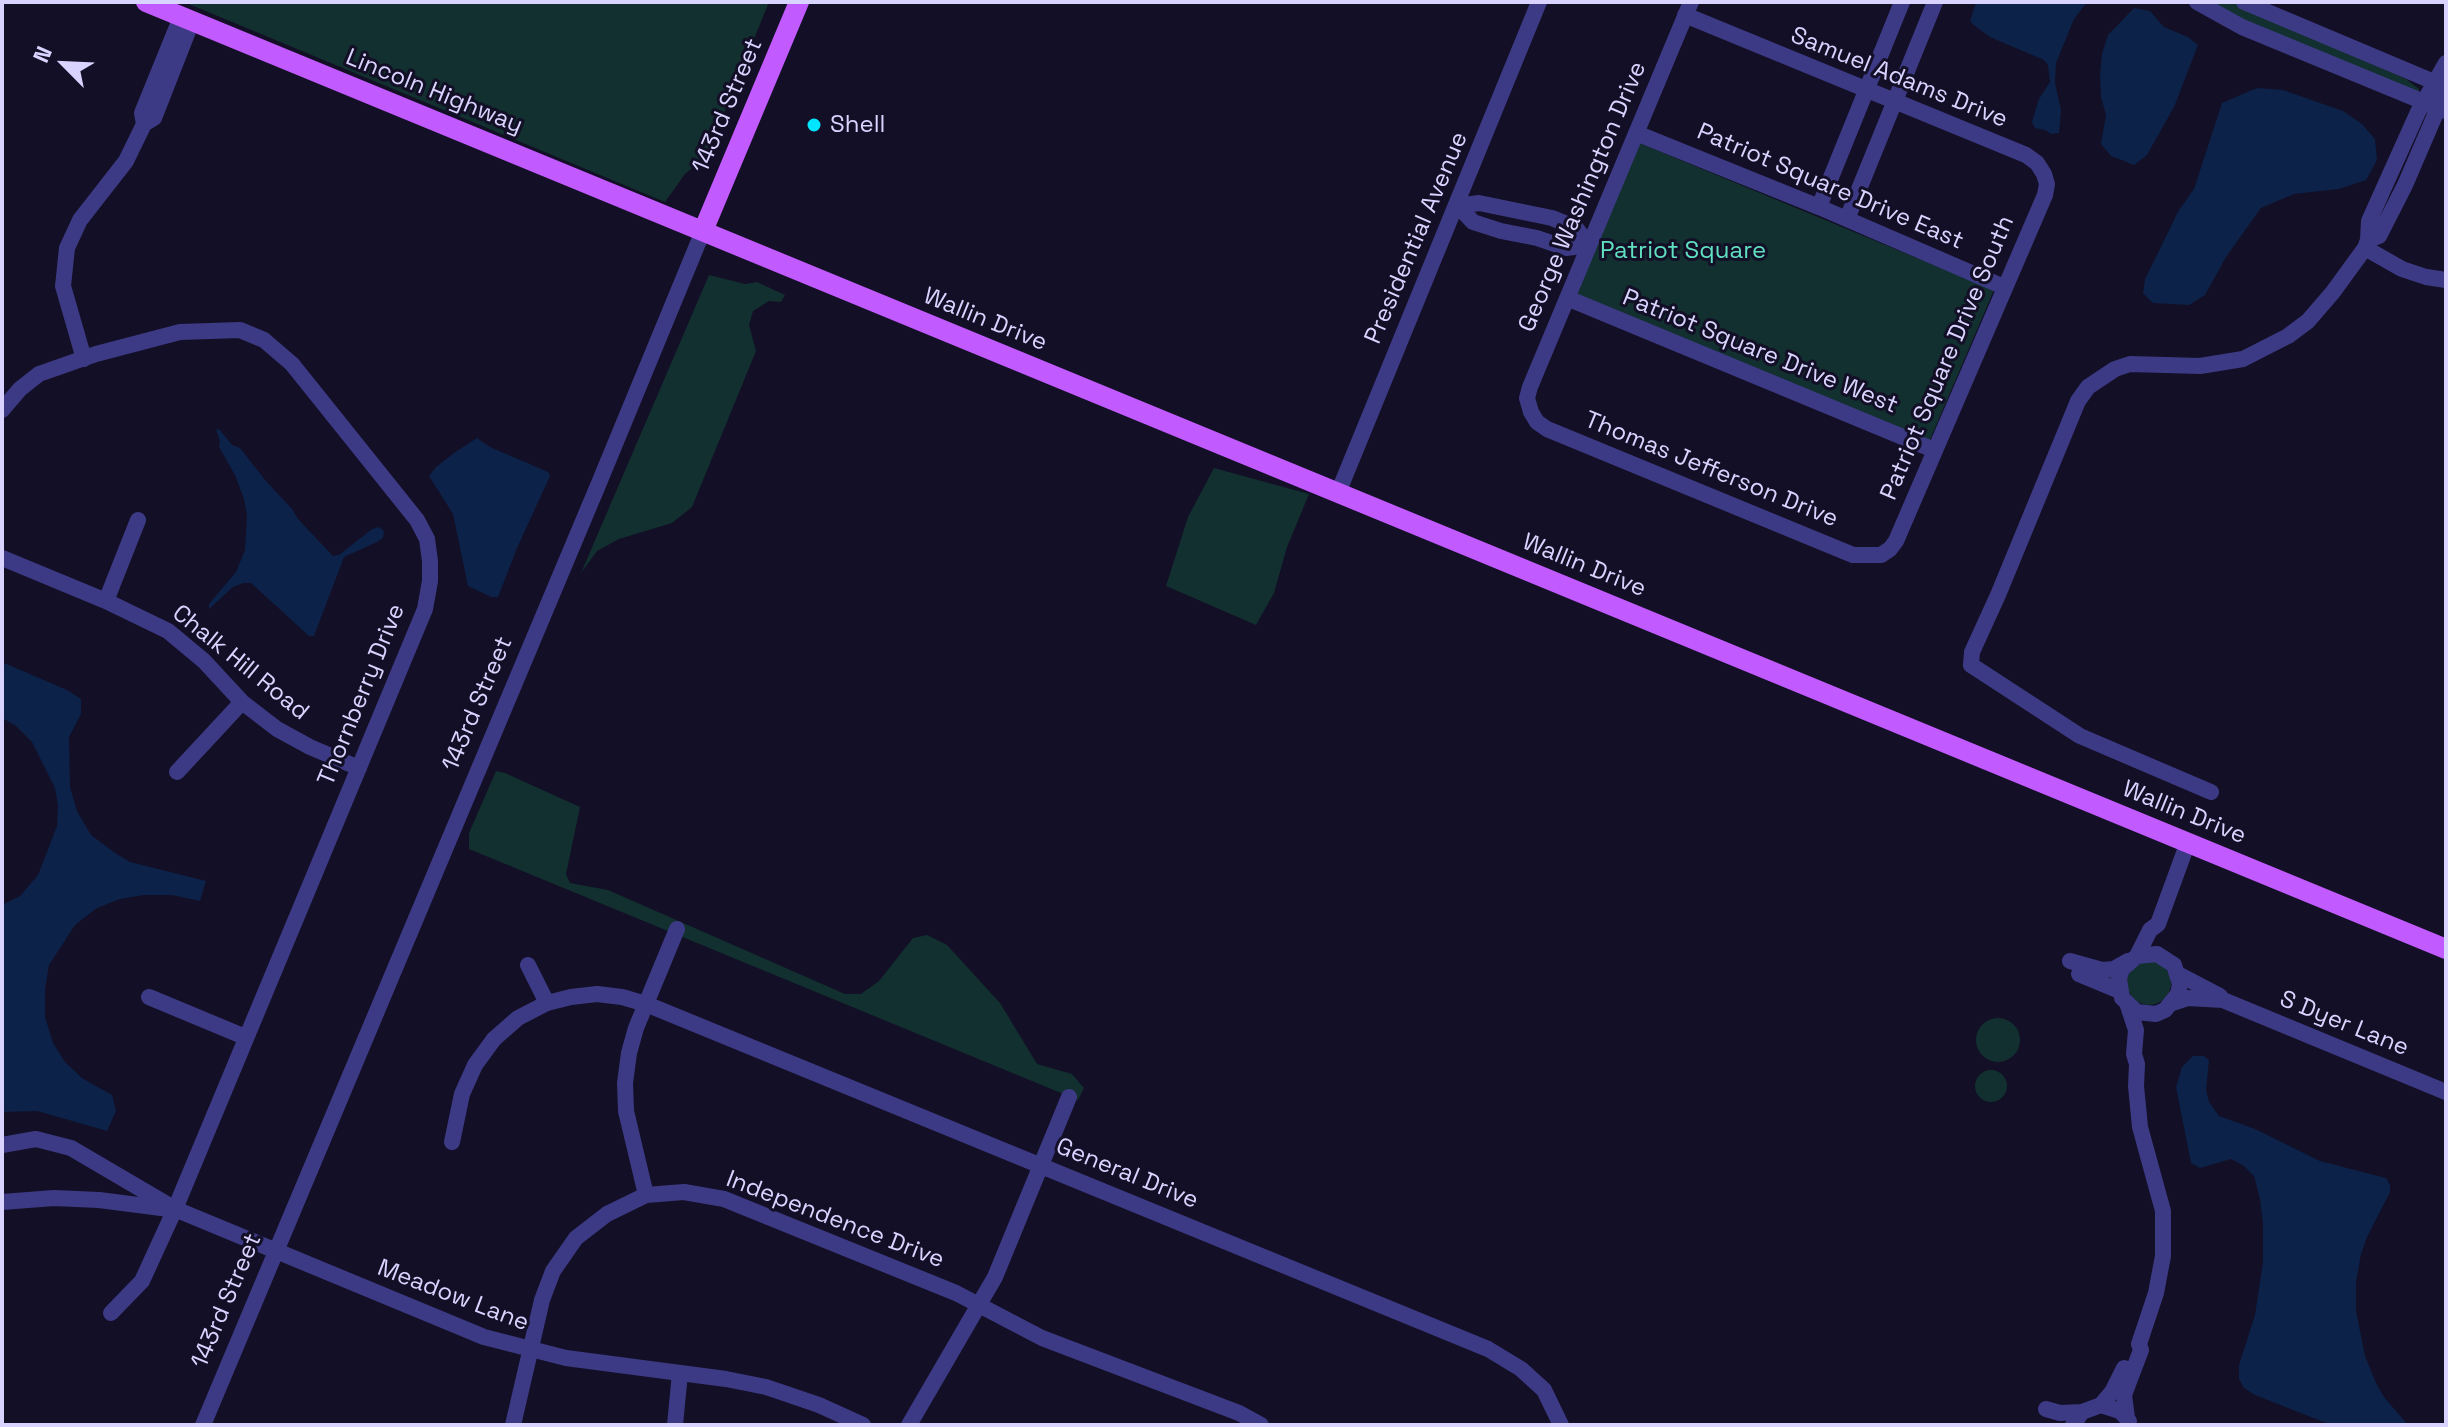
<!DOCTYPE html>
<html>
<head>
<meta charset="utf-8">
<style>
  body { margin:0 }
  #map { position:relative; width:2448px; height:1427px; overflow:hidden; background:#130f26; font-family:"Space Grotesk",sans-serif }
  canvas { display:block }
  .frame { position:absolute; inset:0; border:4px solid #d9d4ff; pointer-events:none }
  .north { position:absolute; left:24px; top:24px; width:80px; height:80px; -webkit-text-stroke:6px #130f26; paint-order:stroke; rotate:294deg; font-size:22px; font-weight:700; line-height:32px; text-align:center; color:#d9d4ff }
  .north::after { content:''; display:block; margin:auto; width:28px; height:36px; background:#d9d4ff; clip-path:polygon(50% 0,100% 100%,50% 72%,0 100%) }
</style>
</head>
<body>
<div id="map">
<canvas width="2448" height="1427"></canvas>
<div class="frame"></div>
<div class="north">N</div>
</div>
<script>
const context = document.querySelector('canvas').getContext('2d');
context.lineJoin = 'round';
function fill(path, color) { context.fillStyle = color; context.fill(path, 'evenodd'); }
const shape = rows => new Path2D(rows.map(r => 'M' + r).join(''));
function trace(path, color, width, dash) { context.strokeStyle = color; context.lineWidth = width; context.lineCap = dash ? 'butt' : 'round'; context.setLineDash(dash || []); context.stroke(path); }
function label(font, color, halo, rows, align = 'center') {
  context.font = font + ' "Space Grotesk",sans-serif'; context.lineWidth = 6; context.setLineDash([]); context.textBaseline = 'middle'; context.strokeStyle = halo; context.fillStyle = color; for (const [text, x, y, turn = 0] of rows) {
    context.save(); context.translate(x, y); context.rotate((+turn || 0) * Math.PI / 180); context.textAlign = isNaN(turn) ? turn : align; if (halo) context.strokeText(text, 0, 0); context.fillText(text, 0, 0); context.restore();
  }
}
fill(shape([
  [184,2,769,2,712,143,698,163,685,174,665,202],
  [2203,2,2231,2,2406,79,2419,89,2419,94],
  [1637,142,1994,290,1929,442,1573,295],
  [709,275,745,284,757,282,785,295,781,302,769,301,753,311,749,325,756,351,692,507,672,523,619,539,597,551,581,573],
  [1214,468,1309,494,1287,547,1274,593,1256,625,1166,586,1188,517],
  [496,771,505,773,580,807,566,874,570,883,608,890,845,994,861,994,879,981,913,938,927,935,947,945,1000,1003,1037,1064,1072,1074,1084,1088,1078,1100,469,849,469,833],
  '2127 983a22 22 0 1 1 44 0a22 22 0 1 1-44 0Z',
  '1976 1040a22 22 0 1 1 44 0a22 22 0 1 1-44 0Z',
  '1975 1086a16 16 0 1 1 32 0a16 16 0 1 1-32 0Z'
]), '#12302f');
fill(shape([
  [1976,2,2087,2,2074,19,2056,63,2055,83,2061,110,2059,133,2051,134,2045,130,2035,128,2032,122,2039,99,2050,82,2048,65,2044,60,1990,37,1975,26,1970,21],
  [2134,8,2150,11,2164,27,2188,37,2198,45,2174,107,2147,155,2134,165,2111,156,2101,144,2106,115,2101,97,2100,76,2102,54,2108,35],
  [2257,88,2283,90,2343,111,2362,124,2375,139,2377,160,2366,180,2339,189,2294,194,2261,208,2226,257,2205,295,2189,305,2153,303,2143,293,2145,279,2179,210,2194,189,2222,103],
  [216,429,220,430,232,445,240,448,266,481,292,509,298,519,333,556,339,555,372,529,379,527,384,531,383,538,377,542,344,557,314,636,309,636,251,583,243,583,233,587,209,609,209,604,236,572,245,550,247,516,244,499,235,475,219,447,220,442],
  [477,438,490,447,548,472,550,476,517,548,498,597,491,597,468,586,453,514,429,476,436,467,454,453],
  [2,662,67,690,81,699,81,714,69,737,70,787,77,811,91,835,115,853,130,862,206,881,200,901,172,895,144,895,120,899,97,908,75,925,49,965,45,989,45,1017,53,1043,65,1062,82,1078,112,1095,116,1111,107,1131,37,1111,2,1112,2,905,20,896,38,875,57,826,58,806,55,788,32,742,16,726,2,718],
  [2193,1056,2204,1056,2209,1060,2206,1090,2209,1102,2219,1116,2255,1129,2320,1161,2386,1178,2390,1185,2390,1192,2367,1237,2361,1254,2356,1282,2356,1311,2365,1356,2376,1383,2384,1397,2408,1425,2331,1425,2255,1395,2244,1388,2239,1379,2239,1365,2255,1315,2263,1262,2263,1224,2260,1199,2254,1176,2244,1166,2231,1159,2200,1168,2191,1163,2176,1087,2182,1067]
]), '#0c2248');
trace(shape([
  [2197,2,2242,27,2446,111],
  [2244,2,2446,87],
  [1685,15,2026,155,2037,163,2044,174,2047,184,2045,195,1896,541,1890,549,1881,555,1853,555,1547,429,1537,422,1531,412,1527,398,1530,387,1691,2],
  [144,124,142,113,181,17],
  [1636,133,1819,207,2004,287],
  [1458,206,1479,203,1552,218,1576,228,1589,245],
  [1458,206,1473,222,1501,231,1537,238,1566,248,1589,245],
  [1819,207,1902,2],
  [1847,219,1935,2],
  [2368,240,2379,236,2405,185,2442,99],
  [2365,248,2402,269,2426,277,2446,280],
  [1567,298,1934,450],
  [84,359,63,286,67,248,80,220,126,161,144,124,154,118,192,21],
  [2,410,20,389,39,374,96,354,180,332,240,330,264,340,292,364,417,520,427,539,430,561,430,581,425,609,175,1209,142,1281,111,1313],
  [1338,493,1539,2],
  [2,558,106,601,168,631,204,661,242,702,277,729,310,747,359,768],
  [106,601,138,520],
  [177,772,242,702],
  [2211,792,2080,736,1971,665,1972,652,1998,595,2078,401,2088,387,2115,369,2130,364,2200,366,2243,359,2288,336,2308,321,2333,292,2365,248,2368,240,2369,221,2418,112,2446,63],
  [2137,956,2157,954,2174,965,2180,984,2178,994,2165,1010,2156,1014,2137,1012,2122,998,2119,979,2122,969,2137,956,2150,930,2158,924,2188,842],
  [2070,961,2102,970,2114,969,2128,961],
  [528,965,547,1003],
  [2079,974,2120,991],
  [2178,974,2220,996],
  [149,997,245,1037],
  [2173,1003,2188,998,2223,1000,2446,1092],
  [452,1142,462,1094,475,1065,494,1039,518,1018,547,1003,571,997,597,994,622,997,646,1004,1488,1349,1521,1369,1544,1390,1561,1425],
  [2,1145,36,1139,71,1148,175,1209,484,1337,566,1358,726,1379,766,1387,819,1405,863,1425],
  [646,1195,626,1111,625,1083,629,1053,636,1028,677,929],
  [2,1202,54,1198,99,1200,169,1209],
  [2101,1405,2112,1392,2124,1368],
  [2046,1409,2060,1413,2082,1412],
  [2127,1418,2124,1395,2141,1350,2139,1344,2156,1293,2163,1256,2163,1211,2140,1127,2136,1086,2137,1064,2134,1054,2136,1030,2128,1006],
  [203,1425,599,483,703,231],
  [513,1425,542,1300,553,1271,576,1238,607,1214,646,1195,684,1192,724,1199,956,1293,1042,1338,1239,1413,1261,1425],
  [675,1425,680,1373],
  [909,1425,995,1277,1069,1097],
  [2073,1425,2082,1412,2101,1405,2120,1411,2129,1421]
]), '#3d3a85', 16);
trace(shape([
  [146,2,2446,949],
  [703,231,799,2]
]), '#c25bff', 20);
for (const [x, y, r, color] of [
  [814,125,8,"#00e5ff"]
]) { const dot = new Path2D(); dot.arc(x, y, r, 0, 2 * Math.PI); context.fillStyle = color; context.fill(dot); trace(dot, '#130f26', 3); }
label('24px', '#d9d4ff', '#130f26', [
  ["Samuel Adams Drive",1899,78,22],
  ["Lincoln Highway",434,92,22],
  ["143rd Street",728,106,-67],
  ["Patriot Square Drive East",1830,187,23],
  ["George Washington Drive",1583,197,-67],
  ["Presidential Avenue",1417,238,-67],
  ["Wallin Drive",985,320,22],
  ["Patriot Square Drive West",1760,352,22],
  ["Patriot Square Drive South",1948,358,-67],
  ["Thomas Jefferson Drive",1711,470,22],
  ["Wallin Drive",1584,566,22],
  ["Chalk Hill Road",240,663,39],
  ["Thornberry Drive",362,695,-68],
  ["143rd Street",478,704,-67],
  ["Wallin Drive",2184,813,22],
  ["S Dyer Lane",2344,1024,22],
  ["General Drive",1127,1174,22],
  ["Independence Drive",835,1220,21],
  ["Meadow Lane",453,1296,21],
  ["143rd Street",227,1301,-67]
]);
label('24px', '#d9d4ff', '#130f26', [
  ["Shell",830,125]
], 'left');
label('24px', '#5fe0c0', '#130f26', [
  ["Patriot Square",1683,251]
]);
</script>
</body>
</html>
